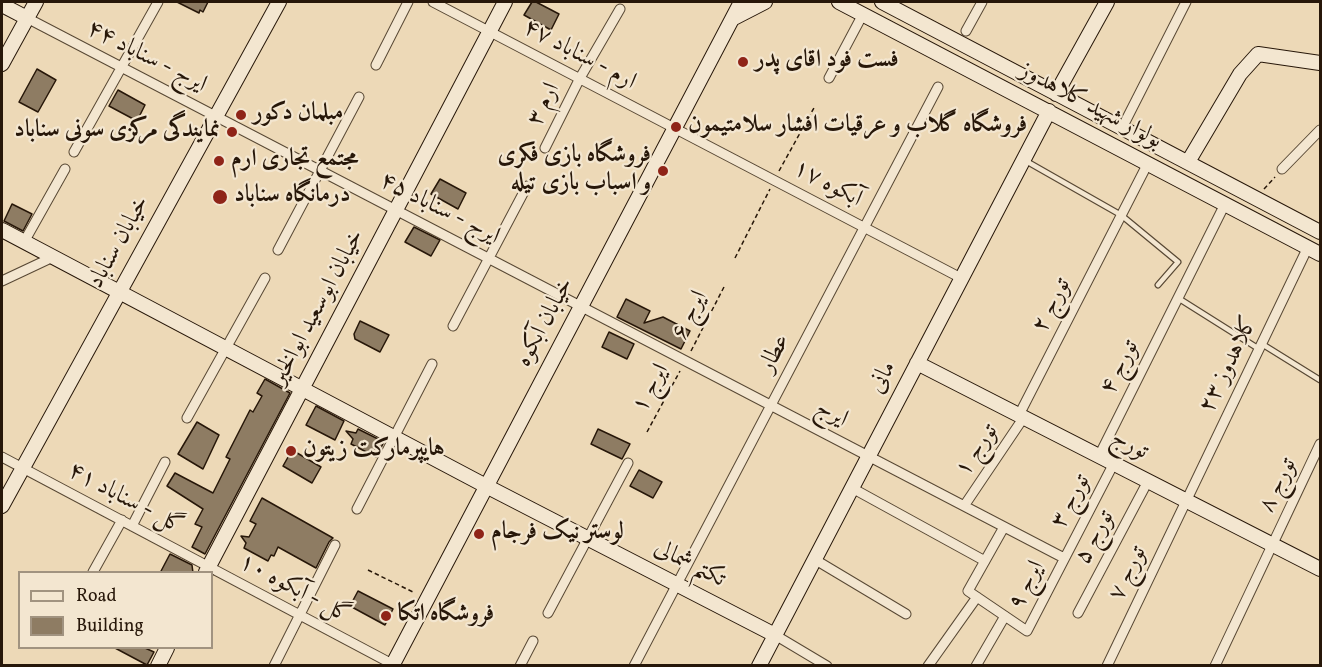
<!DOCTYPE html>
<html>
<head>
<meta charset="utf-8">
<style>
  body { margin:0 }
  #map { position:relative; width:1322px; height:667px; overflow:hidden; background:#edd9b7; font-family:Vollkorn,serif }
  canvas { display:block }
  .frame { position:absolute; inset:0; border:3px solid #271709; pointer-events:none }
  .legend { position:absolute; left:18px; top:571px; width:195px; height:78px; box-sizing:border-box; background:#f3e6d0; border:2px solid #a19380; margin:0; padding:8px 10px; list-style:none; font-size:18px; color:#271709 }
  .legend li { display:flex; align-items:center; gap:12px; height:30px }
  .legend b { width:30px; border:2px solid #a19380 }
</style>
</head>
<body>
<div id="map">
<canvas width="1322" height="667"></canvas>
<div class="frame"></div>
<ul class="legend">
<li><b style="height:8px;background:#f3e6d0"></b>Road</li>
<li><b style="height:16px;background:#8e7c63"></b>Building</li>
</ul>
</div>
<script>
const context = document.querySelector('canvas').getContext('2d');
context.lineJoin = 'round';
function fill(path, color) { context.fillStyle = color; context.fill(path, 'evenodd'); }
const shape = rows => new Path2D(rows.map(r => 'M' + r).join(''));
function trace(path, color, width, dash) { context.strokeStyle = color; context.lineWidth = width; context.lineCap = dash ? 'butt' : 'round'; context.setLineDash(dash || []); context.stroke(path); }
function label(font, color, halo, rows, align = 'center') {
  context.font = font + ' Vollkorn,Amiri,serif'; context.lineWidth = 4.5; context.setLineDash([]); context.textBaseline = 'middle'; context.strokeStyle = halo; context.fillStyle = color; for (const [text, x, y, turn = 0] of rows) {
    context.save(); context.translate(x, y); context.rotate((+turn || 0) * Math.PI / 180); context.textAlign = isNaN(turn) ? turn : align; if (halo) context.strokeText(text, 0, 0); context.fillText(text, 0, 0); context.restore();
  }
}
const building = shape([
  [177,2,208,2,203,12,200,10,199,13,177,2],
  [532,2,536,2,559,14,551,30,524,15,532,2],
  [37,69,56,80,38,112,19,102,37,69],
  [118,90,145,105,137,121,109,106,118,90],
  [440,179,466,193,458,209,431,194,440,179],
  [12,204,32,214,23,231,4,221,12,204],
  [414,227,440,240,431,256,405,242,414,227],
  [626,299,650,311,644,323,663,317,690,331,681,349,617,317,626,299],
  [360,321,389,335,380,352,355,339,354,334,360,321],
  [609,332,634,344,627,359,602,347,609,332],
  [265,379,290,393,205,554,192,547,202,527,195,524,203,509,167,486,175,473,213,493,230,459,226,457,250,410,253,412,262,396,257,393,265,379],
  [316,406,344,421,335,440,306,425,316,406],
  [197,422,219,435,203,469,178,454,197,422],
  [358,429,384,442,376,457,351,444,353,439,346,431,356,433,358,429],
  [598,429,630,444,622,459,591,444,598,429],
  [292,450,321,467,312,483,283,466,292,450],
  [639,470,662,482,653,498,630,486,639,470],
  [262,498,333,538,329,542,316,568,278,547,274,556,271,555,268,561,244,548,246,543,241,536,249,537,256,524,250,521,262,498],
  [170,554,192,565,193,573,160,573,170,554],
  [358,591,393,609,385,625,350,606,358,591],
  [115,648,145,648,154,652,147,665,115,648]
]);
fill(building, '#8e7c63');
trace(building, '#271709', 1.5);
const lane = shape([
  [1026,161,1121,215,1178,262,1158,285],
  [1178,298,1259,349],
  [1262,344,1320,380]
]);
const street = shape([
  [433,2,961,278],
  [27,18,1064,558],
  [966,31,982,2],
  [376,65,408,2],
  [829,78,863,14],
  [1122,128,1186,2],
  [545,148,580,78,620,9],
  [74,152,158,2],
  [1282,169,1320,130],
  [24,242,65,169],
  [278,250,359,97],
  [2,281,53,257],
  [453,326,527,186],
  [1019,415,1148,163],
  [187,418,265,278],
  [1099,456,1225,204],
  [2,457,396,666],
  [852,488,985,561],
  [964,506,1024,417],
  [357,509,432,364],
  [132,526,165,462],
  [1004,527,968,591,1027,631,1114,463],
  [814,559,906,614],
  [93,572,122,520],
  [548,613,628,463],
  [1078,613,1148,481],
  [775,635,827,666],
  [274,666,335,545],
  [520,666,533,641],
  [634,666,938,87],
  [928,666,977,597],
  [976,666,1005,616],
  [1107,666,1308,247],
  [1215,666,1320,444]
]);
const secondary = shape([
  [839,2,1320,254],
  [882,2,1320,232],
  [2,5,27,18],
  [732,19,765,2],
  [2,64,36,2],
  [1056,94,1107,2],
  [1188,162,1240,74,1258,54,1320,63],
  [2,230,486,486,775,635],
  [917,363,1320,569],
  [2,506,279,2],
  [206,572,505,2],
  [158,666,167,648],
  [392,666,741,2],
  [759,666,1049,111]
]);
trace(lane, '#584834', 7);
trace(street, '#584834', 11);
trace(secondary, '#271709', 16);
trace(shape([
  [779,171,815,106],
  [1264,189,1275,177],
  [735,258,770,189],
  [691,351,725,285],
  [647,432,680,371],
  [368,570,415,593]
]), '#271709', 1.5, [4.5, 3]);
trace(lane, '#f3e6d0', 4.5);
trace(street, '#f3e6d0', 9);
trace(secondary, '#f3e6d0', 14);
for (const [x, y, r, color] of [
  [743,62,6,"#8f2418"],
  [241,115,6,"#8f2418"],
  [676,127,6,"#8f2418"],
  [232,132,6,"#8f2418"],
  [219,161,6,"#8f2418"],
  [663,171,6,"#8f2418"],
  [220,197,8,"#8f2418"],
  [291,451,6,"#8f2418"],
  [479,534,6,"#8f2418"],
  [386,616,6,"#8f2418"]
]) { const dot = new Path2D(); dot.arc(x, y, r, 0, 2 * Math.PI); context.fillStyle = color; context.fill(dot); trace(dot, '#f3e6d0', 2); }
label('24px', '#271709', '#f3e6d0', [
  ["ارم - سناباد ۴۷",579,56,28],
  ["ایرج - سناباد ۴۴",146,58,27],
  ["ارم ۳",545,105,-64],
  ["بولوار شهید کلاهدوز",1090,107,28],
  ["آبکوه ۱۷",827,185,28],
  ["ایرج - سناباد ۴۵",439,210,27],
  ["خیابان سناباد",120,243,-61],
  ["تورج ۲",1053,306,-63],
  ["خیابان ابوسعید ابوالخیر",319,308,-62],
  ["ایرج ۶",691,316,-63],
  ["خیابان آبکوه",546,323,-62],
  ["عطار",776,354,-62],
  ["کلاهدوز ۲۳",1230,365,-64],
  ["تورج ۴",1121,368,-63],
  ["مانی",884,378,-62],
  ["ایرج ۱",652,389,-61],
  ["ایرج",831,415,28],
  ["تورج",1129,446,27],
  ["تورج ۱",978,451,-56],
  ["تورج ۸",1279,486,-64],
  ["گل - سناباد ۴۱",125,500,28],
  ["تورج ۳",1072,502,-62],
  ["تورج ۵",1096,538,-62],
  ["تکتم شمالی",689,565,27],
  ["تورج ۷",1129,574,-64],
  ["ایرج ۹",1028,586,-63],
  ["گل - آبکوه ۱۰",294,590,28]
]);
label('bold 24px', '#271709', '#f3e6d0', [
  ["فست فود اقای پدر",755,62],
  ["مبلمان دكور",253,115],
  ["فروشگاه گلاب و عرقیات افشار سلامتیمون",688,127],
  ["نمایندگی مرکزی سونی سناباد",220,132,"right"],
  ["فروشگاه بازی فکری",651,157,"right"],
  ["و اسباب بازی تیله",651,185,"right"],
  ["مجتمع تجاری ارم",231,161],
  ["درمانگاه سناباد",234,197],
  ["هایپرمارکت زیتون",303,451],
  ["لوستر نیک فرجام",491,534],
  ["فروشگاه اتکا",398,616]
], 'left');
</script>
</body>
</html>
